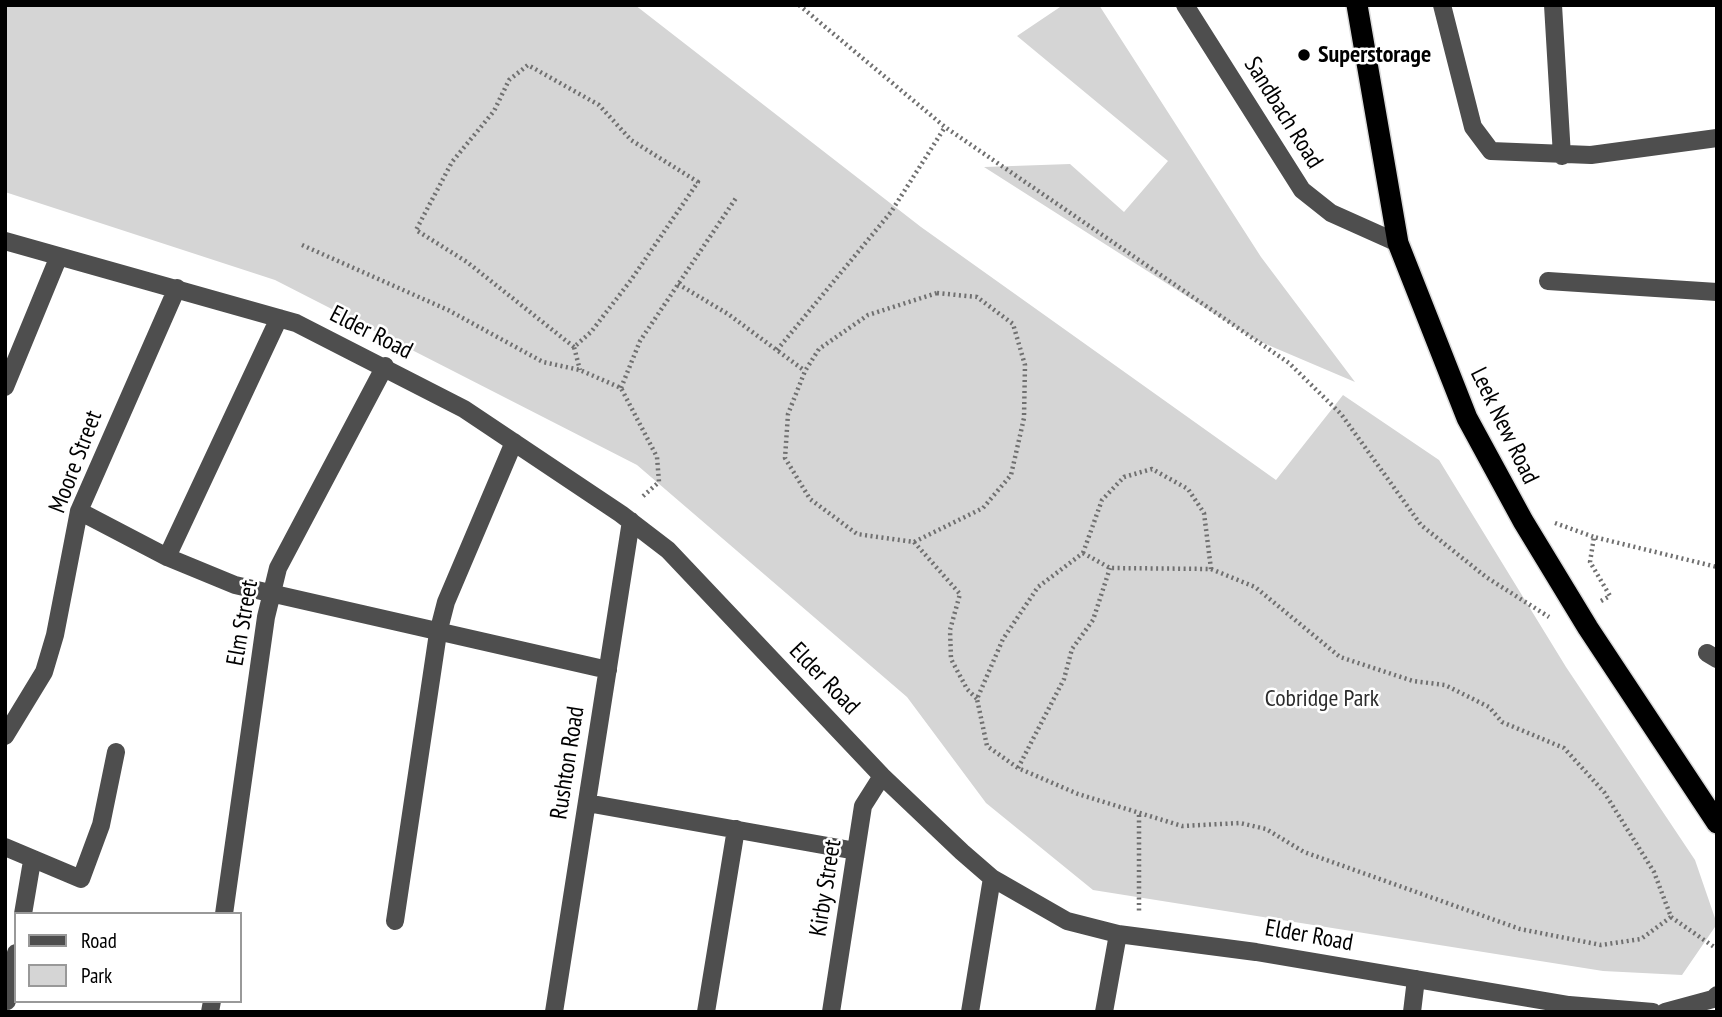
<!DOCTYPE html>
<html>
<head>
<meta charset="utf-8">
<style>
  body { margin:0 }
  #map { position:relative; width:1722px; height:1017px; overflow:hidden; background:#fff; font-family:"PT Sans Narrow",sans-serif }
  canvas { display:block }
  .frame { position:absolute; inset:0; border:7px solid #000; pointer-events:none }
  .legend { position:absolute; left:14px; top:912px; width:228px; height:91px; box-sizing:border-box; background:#fff; border:2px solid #999; margin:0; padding:9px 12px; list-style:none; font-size:21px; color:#000 }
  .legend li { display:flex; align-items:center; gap:14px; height:35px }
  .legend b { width:35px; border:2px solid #999 }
</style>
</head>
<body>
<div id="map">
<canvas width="1722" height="1017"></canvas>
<div class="frame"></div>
<ul class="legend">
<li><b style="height:9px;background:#4e4e4e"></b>Road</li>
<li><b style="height:19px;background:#d5d5d5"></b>Park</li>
</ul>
</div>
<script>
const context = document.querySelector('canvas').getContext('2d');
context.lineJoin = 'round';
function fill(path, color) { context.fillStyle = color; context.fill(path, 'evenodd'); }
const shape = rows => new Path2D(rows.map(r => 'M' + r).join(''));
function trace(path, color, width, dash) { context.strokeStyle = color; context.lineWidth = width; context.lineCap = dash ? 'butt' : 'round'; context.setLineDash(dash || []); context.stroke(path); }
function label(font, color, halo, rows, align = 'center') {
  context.font = font + ' "PT Sans Narrow",sans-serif'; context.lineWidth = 5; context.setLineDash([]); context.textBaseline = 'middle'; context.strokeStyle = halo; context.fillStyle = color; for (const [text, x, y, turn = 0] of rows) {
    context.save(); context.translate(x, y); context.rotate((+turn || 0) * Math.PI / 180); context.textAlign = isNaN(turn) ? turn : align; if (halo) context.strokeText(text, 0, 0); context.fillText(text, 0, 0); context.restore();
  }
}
fill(shape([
  [5,5,635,5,921,227,1276,480,1343,395,1439,460,1566,667,1695,860,1717,924,1682,975,1603,971,1093,890,986,803,907,697,637,465,275,280,5,192],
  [1063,5,1099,5,1261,257,1355,382,1254,339,984,167,1070,164,1124,212,1168,161,1017,36]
]), '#d5d5d5');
const highway = shape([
  [1357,5,1398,243,1467,418,1523,521,1588,628,1717,823]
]);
trace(highway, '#dbdbdb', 24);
trace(shape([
  [799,5,945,127,1289,363,1341,414,1421,525,1486,577,1549,617],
  [302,245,448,310,543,362,580,370,621,388,657,457,659,482,641,498],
  [678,284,728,314,805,371],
  [937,293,977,297,1013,324,1025,365,1024,418,1011,475,983,508,914,542,857,534,810,499,785,458,788,414,805,371,819,349,868,315,937,293],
  [574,347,467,262,416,230,452,162,494,111,509,80,528,65,599,105,631,140,698,182,631,280,591,332,574,347,580,370],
  [777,350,891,212,945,127],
  [621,388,640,341,736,198],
  [1555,523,1594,537],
  [914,542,960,594,950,630,951,659,967,689,977,699],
  [1083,553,1110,568,1211,569,1255,587,1340,657,1413,681,1445,685,1489,707,1502,722,1564,748,1604,792,1654,872,1671,917,1641,939,1601,945,1520,929,1304,852,1266,829,1240,823,1182,826,1078,794,1018,768,987,746,977,699,1003,639,1038,587,1083,553],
  [1083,553,1102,500,1124,477,1152,469,1188,489,1204,513,1211,569],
  [1601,601,1610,596,1590,562,1594,537,1717,567],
  [1018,768,1064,679,1072,649,1093,620,1110,568],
  [1139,815,1139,914],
  [1671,917,1717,949]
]), '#707070', 4.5, [2, 3.5]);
trace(shape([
  [1185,5,1302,190,1331,213,1398,243],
  [1442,5,1473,127,1491,151,1591,155,1717,138],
  [1553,5,1562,156],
  [5,241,296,323,464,409,621,514,668,550,882,776,962,852,992,878,1067,921,1118,934,1256,952,1569,1005,1653,1012],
  [1548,281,1717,292],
  [5,387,59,256],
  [79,511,167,557,235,585,608,670],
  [167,557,279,318],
  [1707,653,1717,659],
  [5,736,44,672,55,635,79,511,177,288],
  [587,803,856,851],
  [5,847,81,879,101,825,116,752],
  [23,914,32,861],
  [224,914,266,617,278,568,385,366],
  [395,921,438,633,446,602,514,442],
  [7,1001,16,953],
  [210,1012,212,1001],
  [554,1012,631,521],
  [706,1012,736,829],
  [831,1012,863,806,882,776],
  [970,1012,992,878],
  [1104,1012,1118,934],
  [1412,1012,1416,979],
  [1665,1012,1713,999,1717,995]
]), '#4e4e4e', 18);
trace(highway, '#000', 21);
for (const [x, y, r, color] of [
  [1304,55,7,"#000"]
]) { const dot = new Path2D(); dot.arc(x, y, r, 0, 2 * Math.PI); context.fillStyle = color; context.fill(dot); trace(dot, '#fff', 2.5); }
label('bold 24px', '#000', '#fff', [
  ["Superstorage",1318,55]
], 'left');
label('24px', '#000', '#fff', [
  ["Sandbach Road",1283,113,58],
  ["Elder Road",371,333,27],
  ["Leek New Road",1504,426,64],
  ["Moore Street",76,462,-69],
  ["Elm Street",243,623,-80],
  ["Elder Road",824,679,46],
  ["Rushton Road",568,763,-81],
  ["Kirby Street",826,888,-81],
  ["Elder Road",1309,936,10]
]);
label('24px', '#2c2c2c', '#fff', [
  ["Cobridge Park",1322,699]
]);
</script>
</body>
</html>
